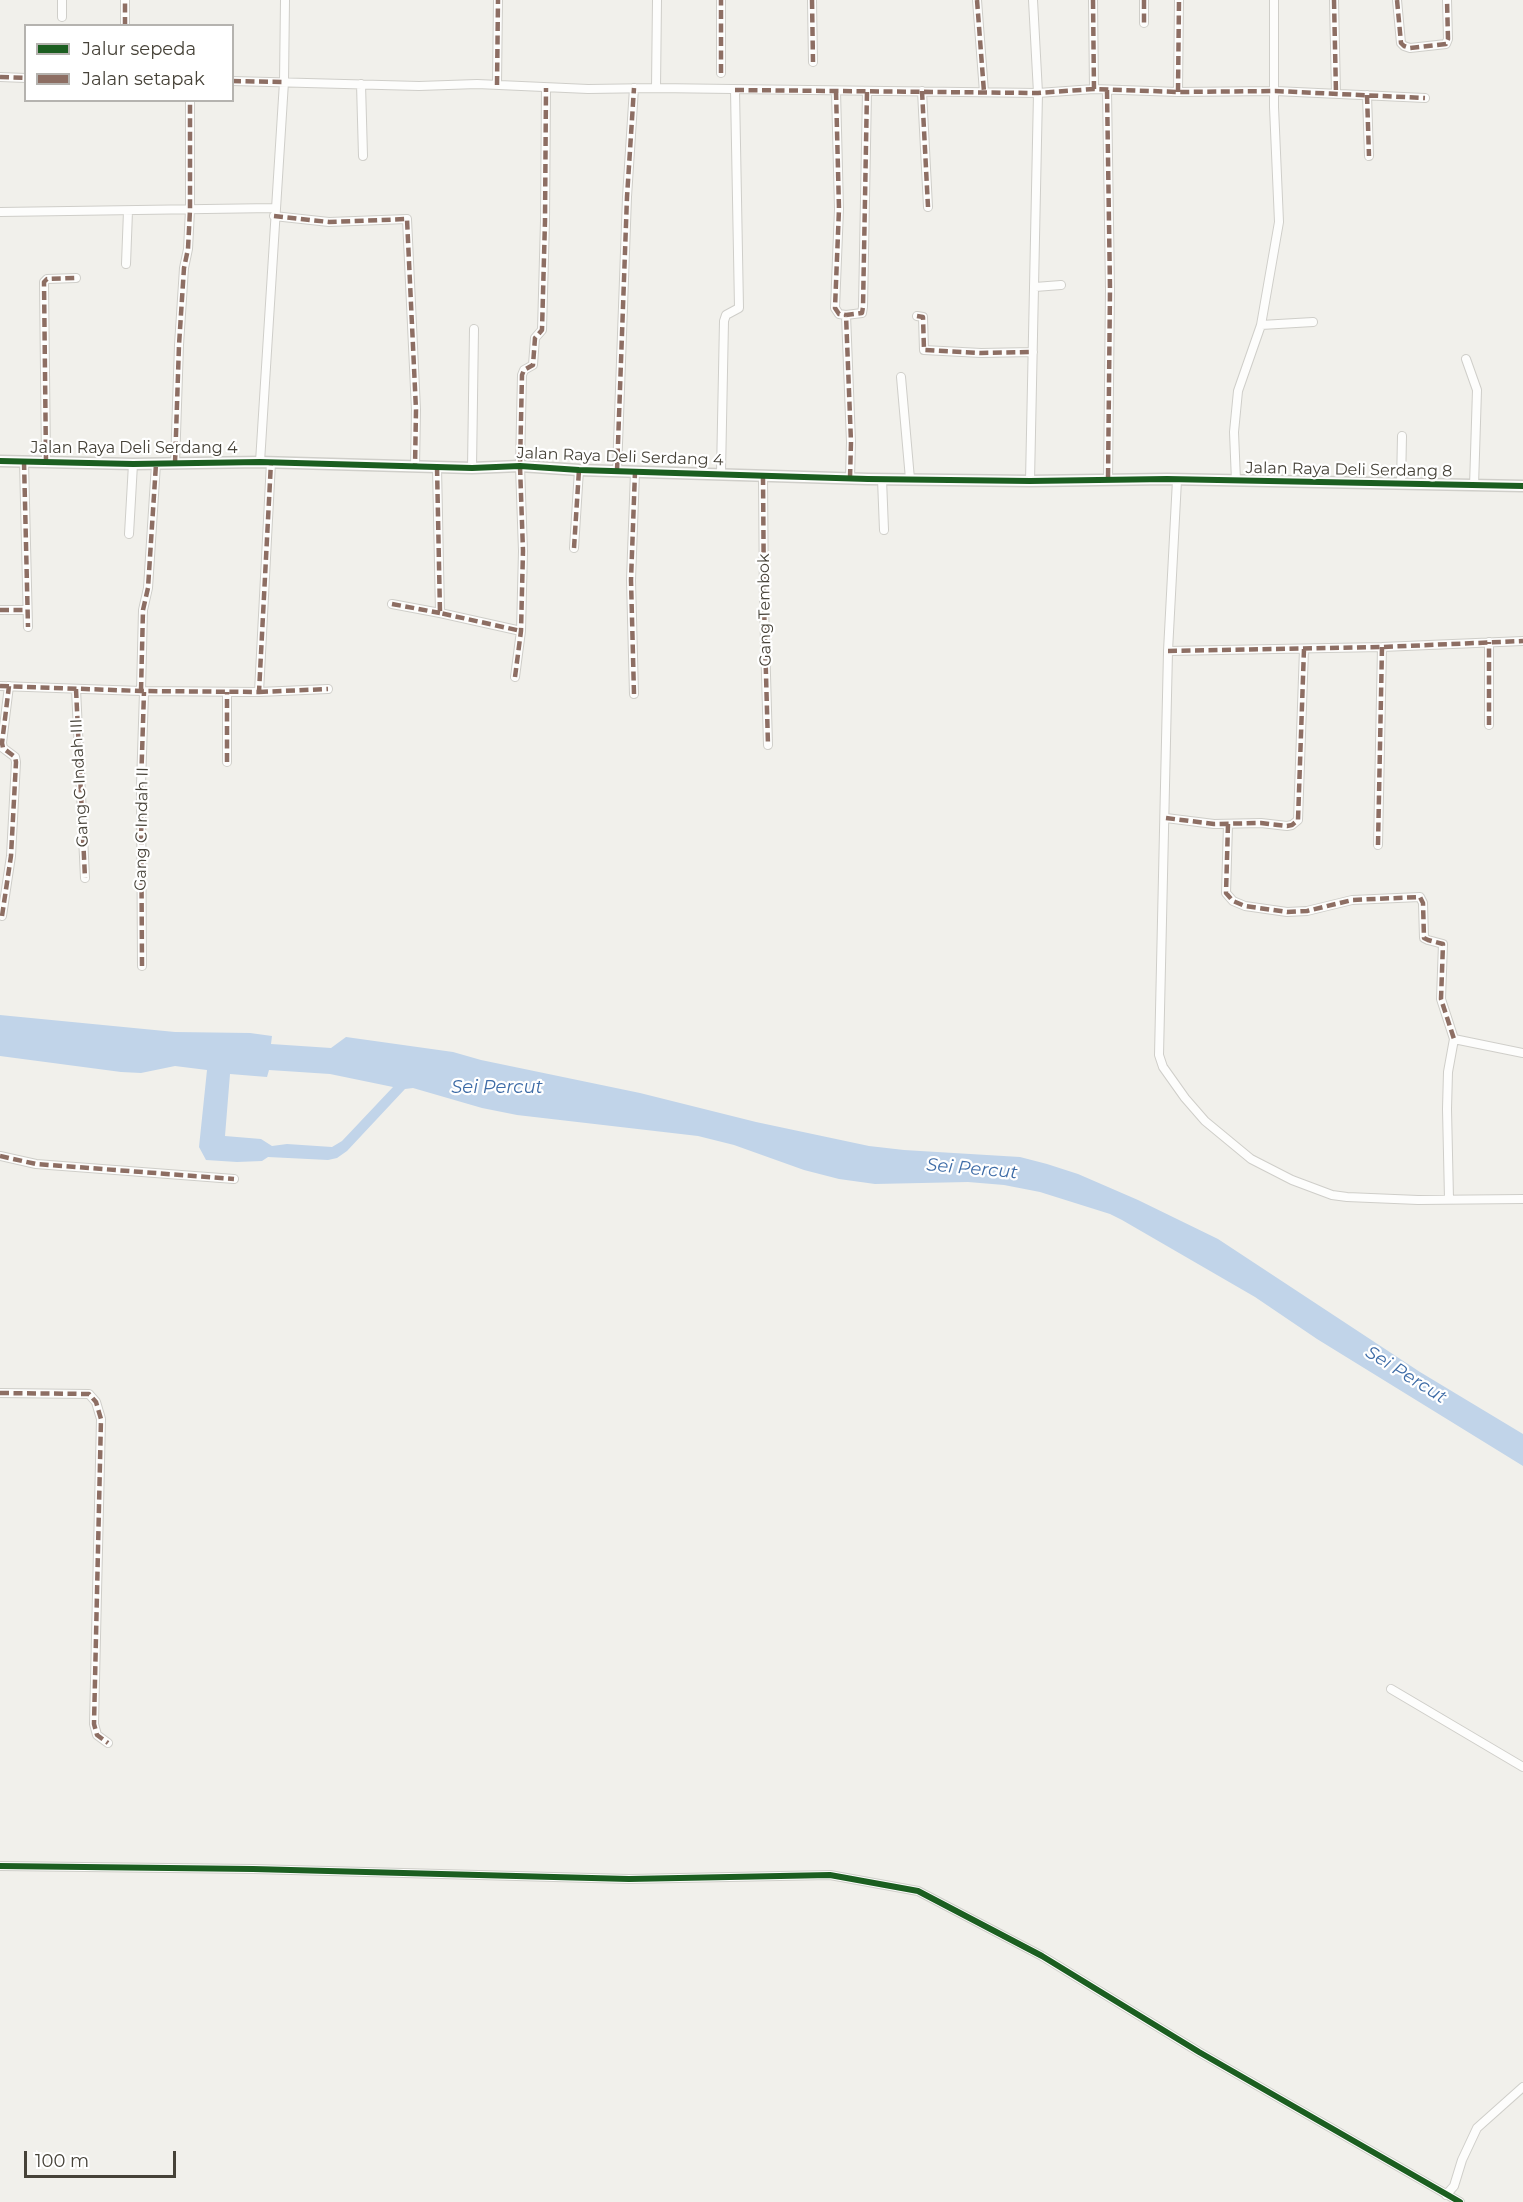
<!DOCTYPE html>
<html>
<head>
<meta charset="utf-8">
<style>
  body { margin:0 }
  #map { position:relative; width:1523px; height:2202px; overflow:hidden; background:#f1f0eb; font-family:Montserrat,sans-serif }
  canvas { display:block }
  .legend { position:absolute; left:24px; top:24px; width:210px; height:78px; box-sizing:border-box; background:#fff; border:2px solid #b5b3af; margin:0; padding:8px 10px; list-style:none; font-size:18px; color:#464238 }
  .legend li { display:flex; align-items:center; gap:12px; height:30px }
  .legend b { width:30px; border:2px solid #b5b3af }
  .scale { position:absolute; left:24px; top:2151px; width:152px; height:27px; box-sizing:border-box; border:3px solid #464238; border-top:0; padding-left:8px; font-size:18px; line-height:21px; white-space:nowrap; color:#464238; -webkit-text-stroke:4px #fff; paint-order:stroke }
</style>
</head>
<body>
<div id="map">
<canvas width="1523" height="2202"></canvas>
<ul class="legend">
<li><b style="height:8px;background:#1b5e20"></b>Jalur sepeda</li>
<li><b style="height:8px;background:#8d6e63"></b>Jalan setapak</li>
</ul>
<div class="scale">100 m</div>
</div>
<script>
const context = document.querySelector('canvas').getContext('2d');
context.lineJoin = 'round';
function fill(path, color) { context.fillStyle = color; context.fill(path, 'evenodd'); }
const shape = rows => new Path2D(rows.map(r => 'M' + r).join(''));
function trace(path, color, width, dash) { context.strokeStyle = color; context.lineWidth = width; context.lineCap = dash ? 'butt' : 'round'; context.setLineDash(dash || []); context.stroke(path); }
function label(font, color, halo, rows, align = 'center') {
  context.font = font + ' Montserrat,sans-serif'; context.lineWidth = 4.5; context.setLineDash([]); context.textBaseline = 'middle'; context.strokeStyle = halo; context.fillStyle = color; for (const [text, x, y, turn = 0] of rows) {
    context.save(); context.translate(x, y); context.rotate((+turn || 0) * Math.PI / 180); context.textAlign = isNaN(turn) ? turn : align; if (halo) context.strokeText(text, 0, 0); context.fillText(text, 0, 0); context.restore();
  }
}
fill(shape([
  [0,1015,175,1032,250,1033,272,1036,271,1044,331,1048,346,1037,453,1052,481,1060,640,1093,756,1122,869,1146,904,1150,1020,1157,1047,1164,1078,1174,1138,1200,1218,1239,1420,1372,1523,1434,1523,1466,1317,1339,1255,1297,1122,1220,1110,1214,1040,1192,1004,1185,968,1182,875,1184,839,1179,804,1170,734,1145,698,1136,517,1115,482,1108,413,1088,405,1089,347,1151,337,1158,328,1160,268,1157,262,1161,237,1162,206,1160,199,1147,207,1070,175,1066,141,1073,121,1072,0,1056],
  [269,1070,330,1074,393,1087,342,1141,332,1147,287,1144,272,1146,261,1139,225,1136,230,1074,267,1077]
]), '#c1d4e9');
const minor = shape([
  [62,0,62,17],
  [812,0,813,62],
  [977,0,984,92],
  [1093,0,1094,89],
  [1144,0,1144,23],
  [1334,0,1336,94],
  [1397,0,1401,43,1404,46,1410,48,1446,44,1448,39,1447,0],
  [125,26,125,0],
  [721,73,721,0],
  [0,77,26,78],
  [232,81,419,86,477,84,588,89,656,88,1038,93,1094,89,1178,92,1275,91,1425,98],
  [361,84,363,156],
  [497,85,498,0],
  [656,88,657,0],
  [1107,90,1110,289,1108,480],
  [836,91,839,209,835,308,839,314,846,315],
  [922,91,928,207],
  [1178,92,1179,0],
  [1367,95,1369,156],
  [0,212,274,208],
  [274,216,329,222,407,219,416,410,415,467],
  [126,264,128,211],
  [1035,287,1061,285],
  [917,316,923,317,924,350,981,353,1033,352],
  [1261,325,1313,322],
  [1466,359,1477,390,1474,486],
  [901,377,910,479],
  [24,461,28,627],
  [46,462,44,282,47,279,76,278],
  [260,462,284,82,285,0],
  [175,464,179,345,184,268,188,249,190,210,190,100],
  [437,467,440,613,521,631],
  [472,468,474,329],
  [617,471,627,197,634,88],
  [721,473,724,321,726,315,739,308,735,90],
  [763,476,764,605,768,745],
  [850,478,851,442,846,315,862,313,863,307,867,91],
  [882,479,884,530],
  [1177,480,1168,651,1159,1055,1163,1067,1185,1098,1205,1121,1251,1159,1292,1180,1332,1195,1347,1197,1418,1200,1523,1199],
  [1030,481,1038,93,1033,0],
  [1236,481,1234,432,1238,391,1261,325,1279,222,1274,107,1274,0],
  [1401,484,1402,436],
  [129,534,133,464],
  [574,548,579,470],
  [392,604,440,613],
  [0,610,27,610],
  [1168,651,1382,647,1523,641],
  [515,677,521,631,523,551,520,466,522,375,524,370,533,365,535,338,542,330,545,221,546,88],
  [0,686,141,691,259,692,271,462],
  [76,689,85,878],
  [141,691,143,610,148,588,156,464],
  [259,692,328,689],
  [634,694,631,580,635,472],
  [1489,725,1489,642],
  [227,762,227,692],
  [1166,818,1214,824,1261,823,1287,826,1292,825,1298,820,1304,649],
  [1228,824,1226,893,1233,901,1245,906,1287,912,1307,911,1352,900,1420,897,1423,903,1424,938,1428,940,1443,944,1441,999,1454,1039],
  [1378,845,1382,647],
  [2,916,11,856,16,762,15,757,3,748,2,743,9,686],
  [142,966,141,785,144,692],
  [0,1156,36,1164,234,1179],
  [1449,1199,1447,1109,1448,1072,1454,1039,1523,1053],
  [0,1393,89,1394,96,1402,101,1419,94,1724,97,1735,108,1743],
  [1391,1689,1523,1767],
  [0,1866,253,1869,629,1879,830,1875,918,1891,1042,1956,1199,2052,1460,2202],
  [1446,2195,1454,2186,1462,2160,1477,2128,1523,2087]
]);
const tertiary = shape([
  [0,461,133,464,260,462,472,468,520,466,579,470,868,479,1030,481,1167,479,1523,486]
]);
trace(minor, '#cfcec9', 10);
trace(tertiary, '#cfcec9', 13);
trace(minor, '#fdfdfc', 8);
trace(tertiary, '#fdfdfc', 10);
trace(shape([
  [812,0,813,62],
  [977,0,984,92],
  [1093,0,1094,89],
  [1144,0,1144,23],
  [1334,0,1336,94],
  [1397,0,1401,43,1404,46,1410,48,1446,44,1448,39,1447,0],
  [125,26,125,0],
  [721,73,721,0],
  [0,77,26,78],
  [232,81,284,82],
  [497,85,498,0],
  [735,90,1038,93,1094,89,1178,92,1275,91,1425,98],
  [1107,90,1110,289,1108,480],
  [836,91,839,209,835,308,839,314,846,315],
  [922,91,928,207],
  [1178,92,1179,0],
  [1367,95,1369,156],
  [274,216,329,222,407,219,416,410,415,467],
  [917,316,923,317,924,350,981,353,1033,352],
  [24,461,28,627],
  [46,462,44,282,47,279,76,278],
  [175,464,179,345,184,268,188,249,190,210,190,100],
  [437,467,440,613,521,631],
  [617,471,627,197,634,88],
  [763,476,764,605,768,745],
  [850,478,851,442,846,315,862,313,863,307,867,91],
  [574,548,579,470],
  [392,604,440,613],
  [0,610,27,610],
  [1168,651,1382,647,1523,641],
  [515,677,521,631,523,551,520,466,522,375,524,370,533,365,535,338,542,330,545,221,546,88],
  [0,686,141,691,259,692,271,462],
  [76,689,85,878],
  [141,691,143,610,148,588,156,464],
  [259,692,328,689],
  [634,694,631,580,635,472],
  [1489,725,1489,642],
  [227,762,227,692],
  [1166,818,1214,824,1261,823,1287,826,1292,825,1298,820,1304,649],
  [1228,824,1226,893,1233,901,1245,906,1287,912,1307,911,1352,900,1420,897,1423,903,1424,938,1428,940,1443,944,1441,999,1454,1039],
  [1378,845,1382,647],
  [2,916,11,856,16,762,15,757,3,748,2,743,9,686],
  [142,966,141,785,144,692],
  [0,1156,36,1164,234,1179],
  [0,1393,89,1394,96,1402,101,1419,94,1724,97,1735,108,1743]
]), '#8d6e63', 4.5, [9, 4.5]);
trace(shape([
  [0,461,133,464,260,462,472,468,520,466,579,470,868,479,1030,481,1167,479,1523,486],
  [0,1866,253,1869,629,1879,830,1875,918,1891,1042,1956,1199,2052,1460,2202]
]), '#1b5e20', 6);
label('16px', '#464238', '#fff', [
  ["Jalan Raya Deli Serdang 4",134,448],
  ["Jalan Raya Deli Serdang 4",620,457,2],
  ["Jalan Raya Deli Serdang 8",1349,470,1],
  ["Gang Tembok",765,610,-91],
  ["Gang C Indah III",80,783,-93],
  ["Gang C Indah II",142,829,-89]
]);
label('italic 18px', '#3d6ba6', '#fff', [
  ["Sei Percut",497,1088],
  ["Sei Percut",972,1169,5],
  ["Sei Percut",1406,1375,32]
]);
</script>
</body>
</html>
